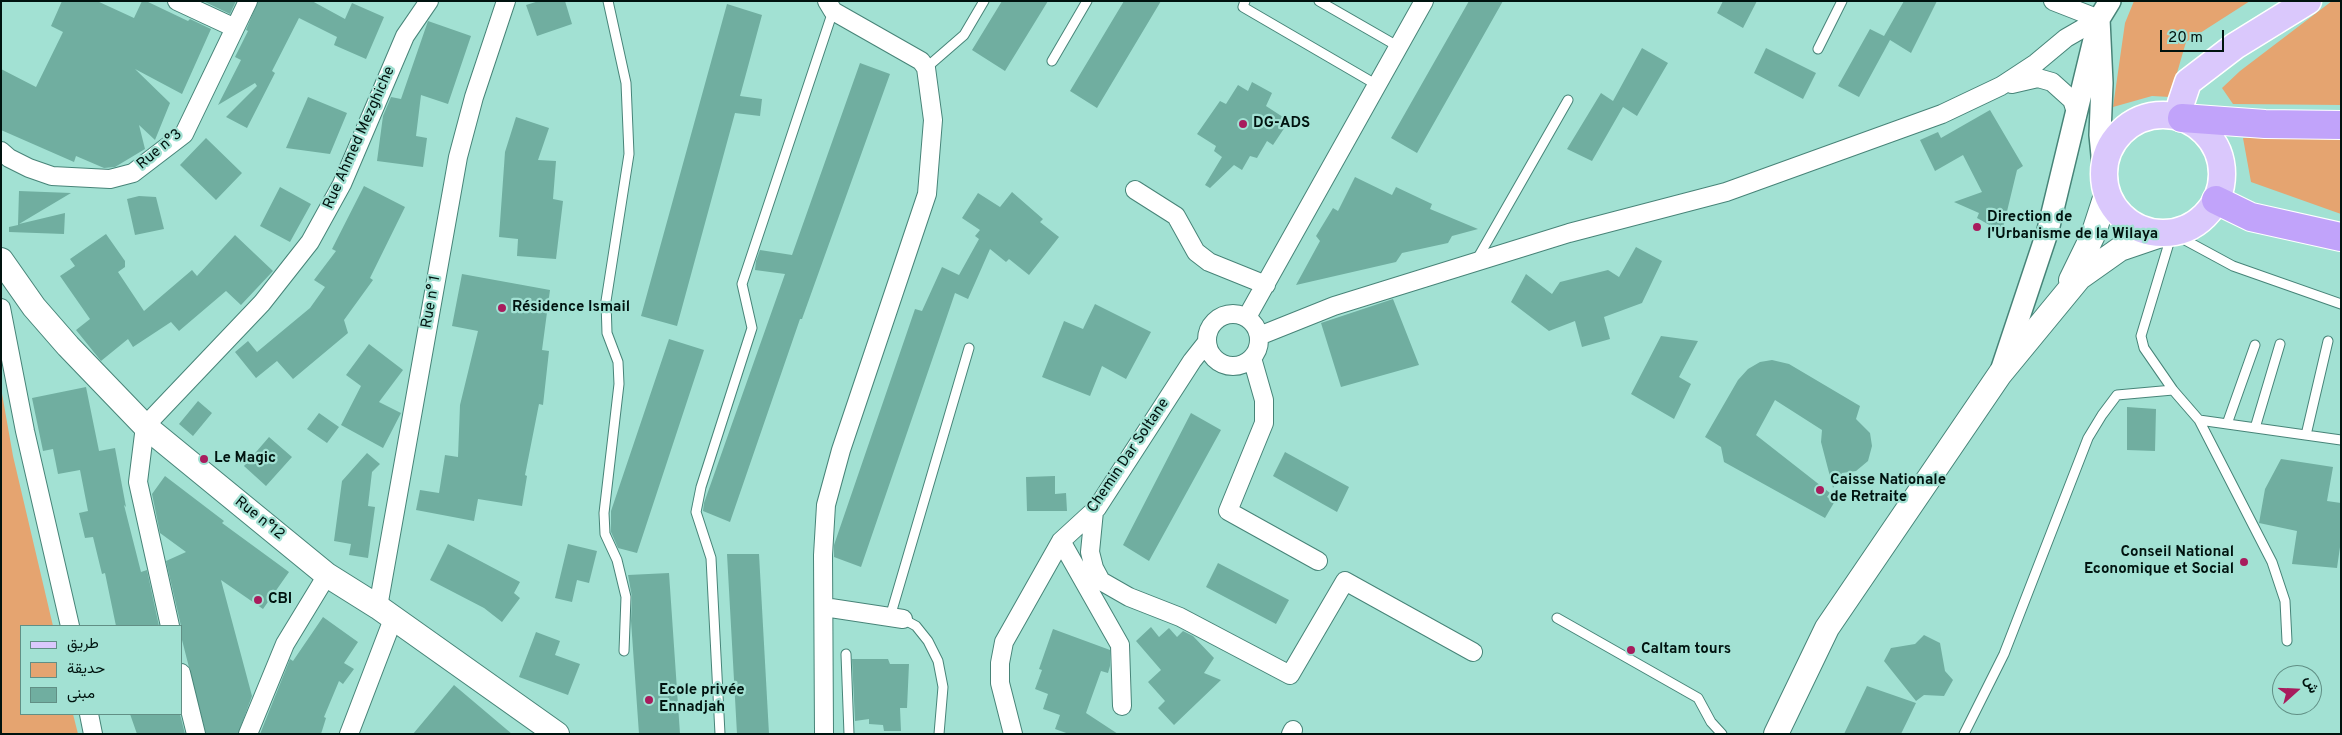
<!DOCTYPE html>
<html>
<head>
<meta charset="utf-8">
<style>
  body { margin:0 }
  #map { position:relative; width:2342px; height:735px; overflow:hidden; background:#a2e1d3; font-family:Overpass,Vazirmatn,sans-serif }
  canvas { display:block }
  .frame { position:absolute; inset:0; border:2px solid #00130f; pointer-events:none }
  .legend { position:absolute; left:20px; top:625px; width:162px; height:90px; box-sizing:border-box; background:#a2e1d3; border:1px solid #618f85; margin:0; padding:6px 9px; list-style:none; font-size:15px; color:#00130f }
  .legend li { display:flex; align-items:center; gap:10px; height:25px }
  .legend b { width:25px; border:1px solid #618f85 }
  .north { position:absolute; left:2272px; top:665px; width:50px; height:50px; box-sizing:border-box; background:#a2e1d3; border:1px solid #618f85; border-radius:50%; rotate:70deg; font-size:14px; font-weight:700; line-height:20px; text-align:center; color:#00130f }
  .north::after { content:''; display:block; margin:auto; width:18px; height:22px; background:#a81c5d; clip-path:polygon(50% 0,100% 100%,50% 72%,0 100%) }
  .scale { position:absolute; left:2160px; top:30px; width:64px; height:22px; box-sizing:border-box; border:2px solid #00130f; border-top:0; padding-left:6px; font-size:15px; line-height:18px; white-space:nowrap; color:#00130f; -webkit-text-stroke:4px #a2e1d3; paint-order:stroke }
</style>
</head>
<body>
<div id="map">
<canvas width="2342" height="735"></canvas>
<div class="frame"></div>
<ul class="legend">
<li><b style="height:6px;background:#dac8fc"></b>طريق</li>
<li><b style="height:14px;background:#e5a470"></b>حديقة</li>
<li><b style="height:14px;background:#70aea0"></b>مبنى</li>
</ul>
<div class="north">ش</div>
<div class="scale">20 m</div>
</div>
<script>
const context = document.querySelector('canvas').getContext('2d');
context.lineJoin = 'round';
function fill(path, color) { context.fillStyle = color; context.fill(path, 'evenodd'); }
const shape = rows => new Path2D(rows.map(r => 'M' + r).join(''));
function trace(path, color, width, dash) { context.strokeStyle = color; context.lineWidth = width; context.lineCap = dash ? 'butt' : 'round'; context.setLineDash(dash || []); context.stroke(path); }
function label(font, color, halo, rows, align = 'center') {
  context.font = font + ' Overpass,sans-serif'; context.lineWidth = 4.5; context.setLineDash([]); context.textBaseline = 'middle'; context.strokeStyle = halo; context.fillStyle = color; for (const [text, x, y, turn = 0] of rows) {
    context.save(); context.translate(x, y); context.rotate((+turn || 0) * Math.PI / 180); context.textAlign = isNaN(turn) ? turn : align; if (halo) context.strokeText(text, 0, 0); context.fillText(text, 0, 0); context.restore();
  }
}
fill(shape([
  [2134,1,2250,1,2186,42,2170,97,2152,96,2113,107,2125,23],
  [2332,1,2341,1,2341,105,2233,104,2222,88,2240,71],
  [2341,135,2341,214,2251,182,2243,138],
  [1,388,13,456,53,626,21,626,21,714,73,714,78,734,1,734]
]), '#e5a470');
fill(shape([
  [62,1,97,1,134,18,142,1,146,1,188,21,190,19,211,29,182,94,135,69,170,103,155,140,139,125,145,149,115,167,104,168,76,156,74,162,1,130,1,69,36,87,63,32,51,26],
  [203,1,236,1,230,14],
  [258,1,312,1,345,19,352,3,384,17,366,59,334,45,337,37,299,18,272,71,275,73,247,128,226,117,257,86,255,83,218,105,241,60,235,57,248,31,246,30],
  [539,1,565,1,572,24,537,36,526,5],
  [1002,1,1048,1,1005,71,972,50],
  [1124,1,1161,1,1097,108,1070,91],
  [1469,1,1503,1,1417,153,1391,138],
  [1723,1,1757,1,1743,28,1717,13],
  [1904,1,1937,1,1911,53,1890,40,1859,97,1838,86,1870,29,1884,36],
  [727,4,762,15,740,96,762,99,760,116,735,113,677,326,641,316],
  [428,21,471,36,448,104,421,95,416,136,427,138,423,167,377,161,383,116,391,97,401,99],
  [1642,48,1668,63,1637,116,1623,107,1592,161,1567,149,1601,93,1613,101],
  [1766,48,1816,73,1803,99,1754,73],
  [860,63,890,74,802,319,800,319,730,522,703,511,704,503,785,274,755,270,756,261,760,250,792,255],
  [1252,82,1272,93,1266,106,1289,121,1273,145,1267,141,1257,158,1250,156,1242,170,1234,165,1210,188,1205,185,1222,157,1214,151,1216,146,1197,134,1220,101,1226,104,1238,85,1248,91],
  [308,97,347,113,330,154,286,148],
  [1990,110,2023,166,2017,170,2002,232,1977,218,1979,213,1954,202,1982,192,1963,155,1935,171,1920,140,1938,132,1941,138],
  [516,117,549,128,538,160,556,161,553,199,563,201,556,259,517,256,518,239,499,237,505,152],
  [206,138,242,173,216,200,180,165],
  [1355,177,1392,195,1396,187,1432,204,1430,209,1478,229,1452,236,1448,243,1402,253,1396,262,1296,285,1320,241,1316,236,1333,208,1338,211],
  [364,186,405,207,370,278,373,280,344,320,348,333,293,379,277,361,256,378,235,352,248,341,257,352,310,308,325,287,314,280,336,251,332,249],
  [280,187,311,204,290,242,260,226],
  [19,191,71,193,19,224,65,213,64,234,9,232,9,227,18,225],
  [1012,192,1043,219,1040,222,1059,237,1029,275,1009,259,1006,262,990,249,968,299,955,293,861,567,834,557,834,545,915,309,922,311,942,267,959,275,979,239,975,236,980,230,962,218,978,193,1000,207],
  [139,196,156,197,164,229,135,235,127,199],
  [106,234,125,261,125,267,118,272,144,311,192,270,197,276,235,235,273,271,241,305,226,291,179,331,171,322,133,347,128,339,101,361,76,330,90,319,60,276,75,266,70,259],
  [1636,247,1662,261,1642,303,1604,317,1610,339,1582,347,1575,321,1549,331,1511,302,1526,274,1552,294,1560,282,1608,270,1619,277],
  [462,274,550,290,542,350,549,351,543,405,539,404,525,475,527,476,522,506,478,499,474,521,416,510,420,490,439,493,445,455,458,457,460,405,478,331,452,326],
  [1393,299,1419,365,1341,387,1321,323],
  [1095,304,1151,332,1126,379,1102,366,1090,396,1042,377,1064,321,1083,329],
  [1661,336,1698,341,1679,377,1691,384,1674,419,1631,394],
  [669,339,704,350,637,553,618,548,611,532,611,511],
  [369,344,403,370,379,402,401,413,383,448,341,425,361,386,346,375],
  [1772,360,1789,364,1860,406,1856,419,1870,433,1872,446,1868,461,1856,471,1842,473,1833,488,1821,442,1822,430,1775,400,1756,435,1830,493,1827,497,1835,501,1825,518,1724,462,1721,447,1705,437,1738,380,1748,369,1760,362],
  [86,387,99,451,115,448,126,507,124,505,141,572,147,570,159,626,116,626,105,573,102,574,93,537,85,538,79,513,88,511,80,470,58,474,53,449,43,451,32,398],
  [198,401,212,413,193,436,179,424],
  [2127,407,2156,409,2155,451,2127,450],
  [319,413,339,427,327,443,307,429],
  [1191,413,1221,430,1149,561,1123,545],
  [269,437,292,457,266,486,244,466],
  [1285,452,1349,487,1337,512,1273,476],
  [367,453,380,464,372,472,368,506,375,507,368,558,349,555,351,544,334,541,342,481],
  [2281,459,2333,467,2327,501,2341,503,2341,540,2337,568,2292,564,2297,531,2259,523,2265,489],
  [165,476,224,521,222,523,289,572,263,609,221,580,252,696,238,734,206,734,181,636,181,626,166,561,186,552,160,533,152,494],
  [1055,476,1055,494,1066,493,1067,511,1027,511,1026,477],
  [448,544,520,582,514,593,520,598,502,622,484,608,430,580],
  [568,544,597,551,589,583,577,580,572,602,555,598],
  [727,554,759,554,769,734,737,734],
  [1218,563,1289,600,1276,624,1206,587],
  [669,573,680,734,639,734,631,621,632,597,628,575],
  [323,617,358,642,344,663,354,669,343,684,339,681,324,717,326,718,321,734,260,734,290,659,293,661],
  [1151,627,1159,637,1169,628,1177,637,1183,631,1193,636,1214,658,1204,673,1221,680,1174,725,1158,708,1165,701,1148,682,1161,670,1136,641],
  [1053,629,1110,650,1110,666,1108,673,1101,671,1086,713,1118,734,1069,734,1055,729,1060,715,1043,709,1048,694,1035,689,1042,670,1039,669],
  [536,632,560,641,555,655,580,664,568,695,519,677],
  [1924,635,1940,643,1945,671,1953,680,1944,696,1924,695,1916,701,1884,661,1891,648,1915,644],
  [852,659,888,659,890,664,909,664,907,708,900,708,901,731,884,731,883,725,869,724,869,719,855,721],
  [454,685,512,734,413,734],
  [1867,686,1916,703,1901,734,1844,734],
  [130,714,180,714,185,734,137,734]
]), '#70aea0');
const service = shape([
  [608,1,626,83,629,154,606,301,607,333,618,362,619,384,604,513,605,534,617,560,626,597,624,651],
  [1245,1,1243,7,1377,85],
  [1319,1,1399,47],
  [1818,49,1842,1],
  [1052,61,1087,1],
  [926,68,964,35,984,1],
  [1476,261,1568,100],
  [2199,420,2341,440],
  [2227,424,2255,345],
  [2255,428,2280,344],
  [2306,435,2328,341],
  [890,617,969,348],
  [1557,618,1698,698,1711,722,1722,734],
  [903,619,916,626,928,641,938,661,943,687,939,734],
  [2287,641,2285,601,2272,562,2199,420,2173,390,2144,348,2141,336,2172,233,2233,266,2341,304],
  [846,654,849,734],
  [720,734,711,558,696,512,701,487,752,328,742,284,833,11],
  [1964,734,2004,654,2088,438,2102,415,2117,395,2173,390]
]);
const minor = shape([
  [177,1,235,28],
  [2053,1,2099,19],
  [2012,84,2038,78,2052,82,2072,100,2077,115],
  [1,151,9,158,29,168,52,176,110,179,133,173,184,134,248,1],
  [1135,190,1176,216,1196,252,1209,262,1266,285],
  [1,308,25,431,70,626],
  '1207 340a26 26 0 1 1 52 0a26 26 0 1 1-52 0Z',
  [1247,317,1424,1],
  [1259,336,1334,306,1569,233,1726,192,1942,114,2001,86,2036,63,2066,38,2099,19],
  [1252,358,1264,400,1264,423,1228,511,1318,561],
  [1094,511,1090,552,1094,568,1101,581,1129,597,1180,617,1290,675,1345,581,1473,652],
  [1061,541,1120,645,1122,706],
  [378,607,458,157,474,97,506,1],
  [824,607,903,619],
  [170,626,138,482,145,426,262,303,310,242,342,184,405,36,429,1],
  [181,673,196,734],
  [89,714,93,734],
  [248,734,285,644,327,575],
  [349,734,393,619],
  [824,734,823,555,826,505,841,450,927,194,933,120,926,68,921,61,833,11,827,1],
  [1013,734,1000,683,1000,663,1004,642,1061,541,1097,508,1192,361,1207,342],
  [1291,734,1293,730]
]);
const tertiary = shape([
  [2104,176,2100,135,2102,83,2099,19,2110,1],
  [2002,368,2048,230,2099,19]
]);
const secondary = shape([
  [1,260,34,307,68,346,145,426,327,575,378,607,557,734],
  [2071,280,2093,235,2107,192],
  [1776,734,1827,628,2000,374,2079,278,2120,249,2167,233]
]);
const primary = shape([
  '2104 174a59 59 0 1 1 118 0a59 59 0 1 1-118 0Z',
  [2181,118,2181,103,2188,82,2235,46,2308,1]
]);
const motorway = shape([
  [2182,118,2265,124,2341,125],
  [2216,200,2251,217,2341,237]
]);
trace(service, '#478478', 11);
trace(minor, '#478478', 20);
trace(tertiary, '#478478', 24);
trace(secondary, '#478478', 26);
trace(primary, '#fff', 29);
trace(motorway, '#fff', 30);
trace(service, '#fff', 9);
trace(minor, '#fff', 18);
trace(tertiary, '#fff', 21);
trace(secondary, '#fff', 24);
trace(primary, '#dac8fc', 26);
trace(motorway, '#c1a3fa', 28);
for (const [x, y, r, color] of [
  [1243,124,5,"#a81c5d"],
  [1977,227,5,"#a81c5d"],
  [502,308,5,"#a81c5d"],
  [204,459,5,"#a81c5d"],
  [1820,490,5,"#a81c5d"],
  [2244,562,5,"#a81c5d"],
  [258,600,5,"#a81c5d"],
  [1631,650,5,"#a81c5d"],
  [649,700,5,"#a81c5d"]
]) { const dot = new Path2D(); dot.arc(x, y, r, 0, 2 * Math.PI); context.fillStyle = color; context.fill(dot); trace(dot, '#a2e1d3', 2); }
label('bold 15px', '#00130f', '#a2e1d3', [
  ["DG-ADS",1253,124],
  ["Direction de",1987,218],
  ["l'Urbanisme de la Wilaya",1987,235],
  ["Résidence Ismail",512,308],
  ["Le Magic",214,459],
  ["Caisse Nationale",1830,481],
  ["de Retraite",1830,498],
  ["Conseil National",2234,553,"right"],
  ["Economique et Social",2234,570,"right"],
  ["CBI",268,600],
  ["Caltam tours",1641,650],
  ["Ecole privée",659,691],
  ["Ennadjah",659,708]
], 'left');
label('15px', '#00130f', '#a2e1d3', [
  ["Rue Ahmed Mezghiche",360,138,-66],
  ["Rue n°3",160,150,-40],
  ["Rue n° 1",432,302,-80],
  ["Chemin Dar Soltane",1129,456,-56],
  ["Rue n°12",259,519,39]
]);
</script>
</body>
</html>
